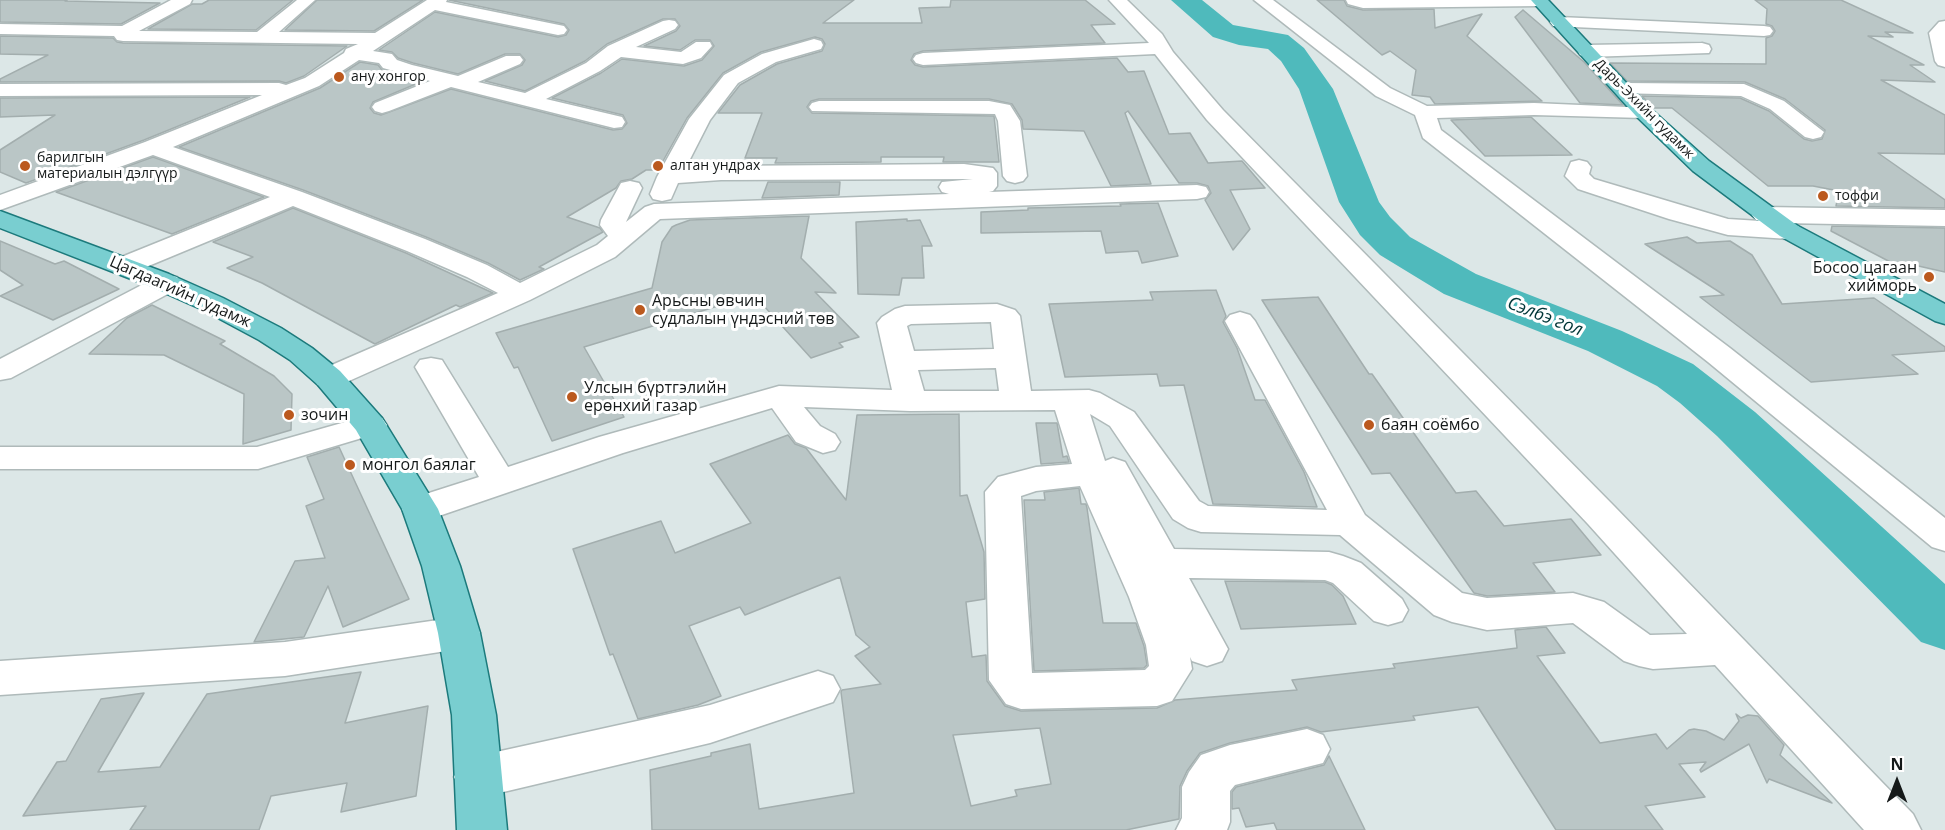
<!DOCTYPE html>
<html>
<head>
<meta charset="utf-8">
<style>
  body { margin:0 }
  #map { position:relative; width:1945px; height:830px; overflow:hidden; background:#dce7e7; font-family:"Open Sans",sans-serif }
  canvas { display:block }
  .north { position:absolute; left:1867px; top:752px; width:60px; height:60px; -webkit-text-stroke:4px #fff; paint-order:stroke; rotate:0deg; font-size:16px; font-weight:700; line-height:24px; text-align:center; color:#151919 }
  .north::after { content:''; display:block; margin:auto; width:21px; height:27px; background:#151919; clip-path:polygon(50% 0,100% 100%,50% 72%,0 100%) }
</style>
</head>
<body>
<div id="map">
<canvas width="1945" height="830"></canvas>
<div class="north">N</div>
</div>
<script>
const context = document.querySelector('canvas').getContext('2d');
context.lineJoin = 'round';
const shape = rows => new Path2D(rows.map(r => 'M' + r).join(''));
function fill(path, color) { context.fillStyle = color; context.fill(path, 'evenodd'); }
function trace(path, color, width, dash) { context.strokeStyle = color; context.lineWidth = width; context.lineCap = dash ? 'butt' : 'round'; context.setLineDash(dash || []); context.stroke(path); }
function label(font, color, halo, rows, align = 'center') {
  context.font = font + ' "Open Sans",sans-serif'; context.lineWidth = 6; context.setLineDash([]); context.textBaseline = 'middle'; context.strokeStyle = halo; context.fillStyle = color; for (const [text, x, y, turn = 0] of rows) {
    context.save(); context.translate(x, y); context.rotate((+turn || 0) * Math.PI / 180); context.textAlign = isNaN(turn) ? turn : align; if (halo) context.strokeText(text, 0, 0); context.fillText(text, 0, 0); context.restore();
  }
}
fill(shape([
  [1171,0,1202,0,1233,25,1288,35,1304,48,1333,89,1379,202,1390,217,1410,237,1476,274,1622,331,1693,364,1755,412,1945,584,1945,650,1921,642,1717,436,1680,403,1657,386,1588,351,1444,294,1380,255,1360,235,1339,202,1299,89,1281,61,1268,49,1239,45,1213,37,1171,0]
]), '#4fbabc');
const building = shape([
  [0,0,67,0,65,1,160,3,121,24,0,22,0,0],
  [209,0,293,0,256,30,148,29,192,4,202,4,209,0],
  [317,0,423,0,374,31,285,30,317,0],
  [449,0,854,0,823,23,922,23,919,8,950,7,951,0,1085,0,1115,24,1091,25,1105,43,923,51,914,54,911,60,915,65,923,67,1117,58,1128,72,1144,71,1169,134,1190,133,1208,163,1242,161,1265,188,1230,190,1250,229,1233,250,1205,200,1211,193,1208,186,1197,183,1179,183,1128,111,1125,113,1151,184,1111,186,1084,131,1023,129,1022,120,1012,104,989,99,819,99,811,101,807,107,812,113,994,116,999,162,943,162,944,157,881,157,881,162,775,163,777,158,745,158,762,113,718,113,740,85,777,64,822,51,825,44,822,39,815,37,761,52,723,73,687,118,658,170,646,170,632,179,621,181,616,188,567,217,600,228,603,232,539,267,544,269,520,280,488,263,426,237,303,190,179,147,320,88,360,62,378,65,382,70,423,81,373,102,370,108,374,113,381,115,451,89,613,130,622,129,627,123,623,115,552,98,601,73,622,59,684,66,702,60,714,46,710,40,695,40,680,50,644,46,676,31,680,26,675,19,663,19,607,44,585,61,525,91,485,81,522,65,525,60,520,54,505,54,458,74,413,63,398,58,392,52,379,50,435,12,558,37,566,35,569,30,564,24,449,0],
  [1317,0,1344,0,1347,6,1363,10,1434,9,1435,28,1482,14,1467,36,1542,101,1435,104,1430,97,1412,95,1416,70,1390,51,1382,55,1317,0],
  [1755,0,1841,0,1913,33,1885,32,1893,37,1868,36,1924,65,1910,65,1935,82,1881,80,1945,115,1945,154,1878,153,1945,200,1945,208,1836,206,1839,191,1813,186,1768,186,1672,108,1653,108,1642,96,1740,98,1769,111,1804,139,1812,141,1822,139,1825,130,1785,99,1745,82,1627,81,1610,63,1766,64,1766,38,1772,36,1775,31,1772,26,1766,24,1767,9,1755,0],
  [1523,10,1584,62,1623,105,1580,103,1515,17,1523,10],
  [0,36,113,38,117,42,123,43,347,46,304,76,286,83,279,81,0,82,0,79,48,55,0,54,0,36],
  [250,97,144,140,26,183,0,172,0,150,55,115,0,117,0,98,250,97],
  [1531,117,1572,155,1485,156,1451,120,1531,117],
  [153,157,264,197,172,234,56,192,153,157],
  [768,182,840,182,839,195,762,198,768,182],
  [1158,203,1178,256,1142,263,1138,251,1106,253,1101,231,981,233,981,212,1028,210,1028,208,1121,206,1120,204,1158,203],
  [293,208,406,253,493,293,460,307,456,305,375,344,262,283,227,268,253,257,213,242,293,208],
  [809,216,801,258,836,293,815,292,859,337,839,343,843,347,811,358,754,295,584,347,624,417,552,441,518,367,514,368,496,333,652,288,662,242,672,227,676,225,690,220,809,216],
  [907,219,907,221,920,220,932,246,922,246,924,278,902,278,899,295,858,294,856,222,907,219],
  [1832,226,1945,228,1945,272,1914,265,1896,265,1831,231,1832,226],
  [1687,237,1697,243,1730,241,1752,255,1782,304,1874,298,1945,347,1945,351,1892,355,1918,374,1811,382,1700,297,1724,295,1645,244,1687,237],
  [0,241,55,264,64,261,119,289,53,320,0,296,23,285,0,270,0,241],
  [1216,290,1226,316,1223,322,1237,348,1255,400,1265,400,1304,472,1317,507,1213,504,1184,385,1160,386,1157,374,1065,377,1049,304,1153,300,1150,292,1216,290],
  [1318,297,1369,374,1372,374,1456,493,1476,491,1504,526,1571,519,1601,555,1533,563,1555,592,1487,596,1474,593,1390,473,1372,474,1262,300,1318,297],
  [152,305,225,341,220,344,274,376,292,394,291,430,243,444,244,394,164,355,89,354,127,318,152,305],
  [959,414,960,496,967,495,984,552,985,599,966,602,972,657,986,655,987,681,1005,706,1021,711,1157,708,1175,700,1297,690,1292,680,1395,668,1393,664,1517,648,1515,630,1546,627,1565,653,1537,656,1600,743,1656,734,1667,749,1689,730,1694,729,1706,731,1724,740,1739,721,1736,714,1741,718,1748,715,1758,716,1784,745,1780,755,1832,803,1769,779,1767,783,1749,744,1701,772,1700,770,1706,762,1679,764,1705,797,1645,806,1663,830,1556,830,1478,707,1413,716,1415,720,1321,732,1307,727,1230,743,1200,753,1187,771,1180,786,1179,819,1126,830,652,830,650,770,711,756,711,753,750,744,759,809,854,793,841,692,842,690,881,684,855,656,870,647,856,635,840,577,745,615,740,607,689,626,721,696,698,705,638,719,613,654,610,655,573,549,661,521,675,553,751,523,710,464,788,435,795,444,806,448,846,500,857,415,959,414],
  [1040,728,1051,784,1015,790,1017,796,971,806,953,735,1040,728],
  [1036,423,1057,423,1063,457,1067,456,1069,462,1041,464,1036,423],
  [339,447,409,599,343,627,328,586,304,637,254,642,295,561,325,558,306,506,324,499,307,457,339,447],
  [1079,488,1081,504,1086,504,1087,508,1103,623,1136,623,1144,646,1147,665,1144,668,1034,671,1024,500,1045,500,1044,492,1079,488],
  [1225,581,1325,582,1332,585,1343,596,1356,624,1241,629,1225,581],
  [361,672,345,723,428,706,416,796,341,812,347,783,271,796,259,830,130,830,146,806,23,816,57,762,66,761,101,699,144,693,98,772,160,767,207,694,361,672],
  [1329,756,1365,830,1277,830,1274,823,1246,827,1239,808,1232,809,1232,792,1236,787,1324,765,1329,756]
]);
fill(building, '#bac6c6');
trace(building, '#a3aeae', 1.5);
const minor = shape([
  [171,0,192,0,190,4,139,31,257,32,297,0,315,0,279,32,375,33,427,0,447,0,446,2,564,26,567,30,564,34,558,35,435,10,373,51,392,54,397,60,412,65,458,76,506,56,520,56,523,60,520,64,478,82,525,93,586,63,608,46,663,21,669,20,675,21,678,25,675,29,636,47,681,52,696,42,710,42,712,46,701,58,683,64,621,57,600,71,546,99,622,117,625,122,622,127,614,128,451,87,389,111,382,113,375,111,372,107,375,103,430,81,383,68,379,63,359,60,319,86,173,147,302,192,425,239,487,265,520,283,597,245,608,236,600,225,601,220,621,183,630,181,639,183,642,188,626,222,645,207,654,204,949,194,942,192,939,187,942,182,973,179,721,180,678,183,671,199,662,201,653,199,650,194,657,177,689,119,724,75,762,54,814,39,821,41,823,45,821,49,776,62,738,83,710,120,685,169,721,166,964,164,993,168,997,173,997,186,993,191,989,192,1197,185,1206,187,1209,192,1206,197,1197,199,660,219,615,257,530,300,340,385,329,387,318,385,313,378,318,371,498,293,467,277,407,251,293,206,134,272,124,274,114,272,110,266,114,260,270,197,153,155,0,210,0,195,145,142,262,95,0,96,0,84,279,83,286,85,305,78,344,53,346,49,358,44,123,41,117,40,114,36,0,34,0,24,122,26,171,0],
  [1109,0,1127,0,1162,34,1173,52,1223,110,1614,506,1913,814,1921,830,1864,830,1715,665,1653,669,1639,666,1624,661,1573,623,1487,630,1452,622,1434,615,1340,535,1201,532,1188,528,1173,519,1110,426,1090,414,1105,461,1113,458,1125,462,1174,549,1329,552,1343,556,1361,563,1402,599,1408,610,1402,621,1388,625,1374,621,1333,583,1325,580,1189,578,1228,649,1222,661,1207,666,1192,661,1190,657,1192,669,1172,701,1157,706,1021,709,1006,704,989,680,985,492,998,477,1036,467,1072,464,1055,410,910,411,804,407,820,426,835,434,840,442,835,450,823,453,796,442,772,408,623,453,433,518,420,522,407,518,402,509,407,500,479,477,415,367,420,360,431,358,442,360,508,467,599,437,779,386,892,390,877,323,882,317,895,309,905,306,997,304,1015,310,1020,316,1031,391,1089,390,1100,393,1134,412,1199,501,1208,506,1327,510,1225,321,1230,315,1240,312,1250,315,1255,321,1365,515,1462,593,1487,598,1573,593,1604,602,1650,635,1687,634,1588,524,1207,120,1155,54,923,65,916,63,913,59,916,55,923,53,1149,43,1109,0],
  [991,322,994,349,914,351,907,326,911,324,991,322],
  [996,368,999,391,924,391,918,370,996,368],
  [1080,486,1129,597,1146,645,1149,666,1145,670,1032,673,1021,496,1036,491,1080,486],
  [1254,0,1273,0,1390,88,1427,106,1534,103,1650,108,1654,112,1650,116,1643,118,1534,115,1437,118,1441,130,1730,348,1945,518,1945,551,1932,547,1708,362,1423,138,1415,115,1376,96,1254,0],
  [1346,0,1548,0,1548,1,1540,6,1363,8,1348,4,1346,0],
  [1559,17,1764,26,1770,27,1773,31,1770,35,1764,36,1553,26,1550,22,1553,18,1559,17],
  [1945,21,1945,67,1938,65,1935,61,1929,33,1939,22,1945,21],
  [1702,43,1709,45,1711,49,1709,53,1587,57,1580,55,1578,51,1580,47,1587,45,1702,43],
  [1623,83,1744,84,1784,101,1824,132,1821,137,1813,139,1805,137,1770,109,1741,96,1616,93,1613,89,1616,85,1623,83],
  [819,101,989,101,1010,105,1020,121,1027,176,1023,181,1015,183,1007,181,1003,176,998,121,995,114,812,111,809,107,812,103,819,101],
  [1579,160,1587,162,1591,167,1589,174,1594,179,1728,219,1760,221,1756,220,1752,215,1756,210,1765,207,1945,210,1945,226,1783,223,1798,226,1802,231,1798,236,1789,239,1728,235,1669,219,1578,189,1565,176,1571,162,1579,160],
  [167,275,177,277,181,283,177,289,11,378,0,380,0,359,157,277,167,275],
  [370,415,382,418,387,425,382,432,258,469,0,469,0,447,257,447,370,415],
  [459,617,474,622,480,633,474,644,459,649,285,676,0,695,0,661,285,642,459,617],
  [818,671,833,676,840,689,833,702,710,743,478,798,461,792,454,777,461,762,478,756,710,705,818,671],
  [1307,729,1323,735,1330,749,1323,763,1235,785,1230,791,1230,822,1227,830,1176,830,1182,818,1182,787,1189,772,1201,755,1230,745,1307,729]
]);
const major = shape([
  [1531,0,1548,0,1650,108,1709,161,1798,226,1945,304,1945,324,1935,321,1780,236,1693,171,1636,116,1531,0],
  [0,211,169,274,223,298,281,328,312,348,340,371,382,418,438,509,460,566,480,633,496,715,507,830,457,830,452,715,438,633,422,566,402,509,356,430,318,385,290,360,259,340,203,310,149,286,0,228,0,211]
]);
trace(minor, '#afbaba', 3);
trace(major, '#1c7a7c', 3);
fill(minor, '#fff');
fill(major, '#79ced0');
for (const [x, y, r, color] of [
  [339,77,6,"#bb591e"],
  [25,166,6,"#bb591e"],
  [658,166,6,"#bb591e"],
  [1823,196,6,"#bb591e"],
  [1929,277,6,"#bb591e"],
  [640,310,6,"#bb591e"],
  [572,397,6,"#bb591e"],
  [289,415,6,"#bb591e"],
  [1369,425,6,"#bb591e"],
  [350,465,6,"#bb591e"]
]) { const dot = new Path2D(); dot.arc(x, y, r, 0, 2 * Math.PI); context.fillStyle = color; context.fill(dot); trace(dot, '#fff', 2); }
label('14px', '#151919', '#fff', [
  ["ану хонгор",351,77],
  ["барилгын",37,158],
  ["материалын дэлгүүр",37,174],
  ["алтан ундрах",670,166],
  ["тоффи",1835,196]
], 'left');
label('14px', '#151919', '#fff', [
  ["Дарь-Эхийн гудамж",1644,109,45]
]);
label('16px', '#151919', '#fff', [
  ["Босоо цагаан",1917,268,"right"],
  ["хийморь",1917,286,"right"],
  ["Арьсны өвчин",652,301],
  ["судлалын үндэсний төв",652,319],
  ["Улсын бүртгэлийн",584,388],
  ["ерөнхий газар",584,406],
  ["зочин",301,415],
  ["баян соёмбо",1381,425],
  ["монгол баялаг",362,465]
], 'left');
label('16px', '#151919', '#fff', [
  ["Цагдаагийн гудамж",180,292,24]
]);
label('italic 18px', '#013637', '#fff', [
  ["Сэлбэ гол",1545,317,21]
]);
</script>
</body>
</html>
